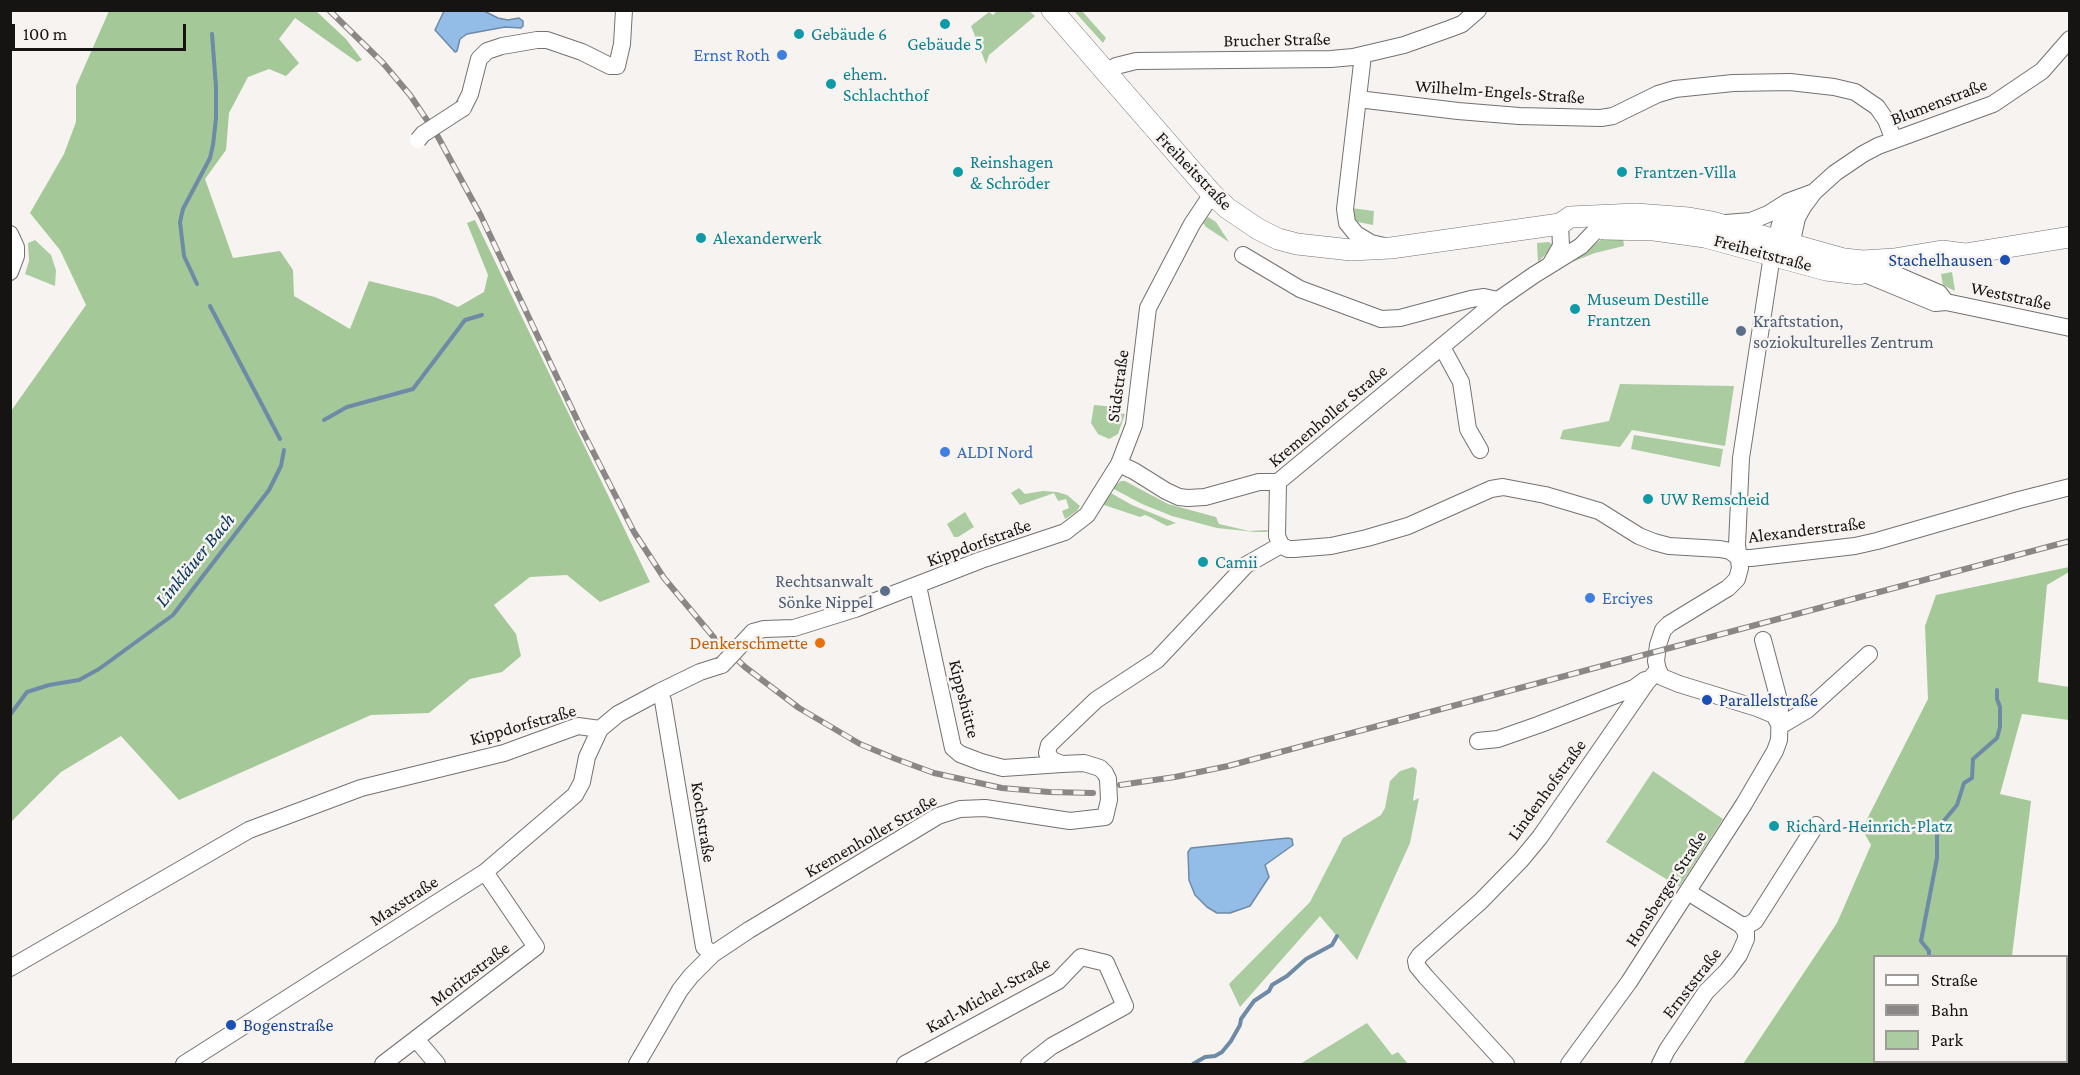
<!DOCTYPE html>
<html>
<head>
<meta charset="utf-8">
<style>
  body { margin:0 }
  #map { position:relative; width:2080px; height:1075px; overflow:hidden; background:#f7f3f1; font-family:"Crimson Pro",serif }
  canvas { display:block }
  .frame { position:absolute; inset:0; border:12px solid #151413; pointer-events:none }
  .legend { position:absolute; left:1873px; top:955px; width:195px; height:108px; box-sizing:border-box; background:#f7f3f1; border:2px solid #9d9a98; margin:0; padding:8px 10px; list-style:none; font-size:18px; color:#151413 }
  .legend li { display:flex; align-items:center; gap:12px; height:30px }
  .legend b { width:30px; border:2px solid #9d9a98 }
  .scale { position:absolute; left:12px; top:24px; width:174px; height:27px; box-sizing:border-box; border:3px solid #151413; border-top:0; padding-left:8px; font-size:18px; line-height:21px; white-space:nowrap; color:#151413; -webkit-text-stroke:4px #f7f3f1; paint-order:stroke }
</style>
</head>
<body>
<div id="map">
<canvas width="2080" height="1075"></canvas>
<div class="frame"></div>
<ul class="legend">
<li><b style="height:8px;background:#fff"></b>Straße</li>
<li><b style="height:8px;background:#8a8786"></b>Bahn</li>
<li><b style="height:16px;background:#abcca0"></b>Park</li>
</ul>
<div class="scale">100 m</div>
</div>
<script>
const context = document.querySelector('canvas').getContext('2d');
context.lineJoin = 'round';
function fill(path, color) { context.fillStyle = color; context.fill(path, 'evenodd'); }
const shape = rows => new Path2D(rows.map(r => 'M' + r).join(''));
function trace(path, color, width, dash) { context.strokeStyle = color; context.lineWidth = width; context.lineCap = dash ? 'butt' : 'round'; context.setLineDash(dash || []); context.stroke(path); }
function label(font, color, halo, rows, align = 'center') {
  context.font = font + ' "Crimson Pro",serif'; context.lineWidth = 5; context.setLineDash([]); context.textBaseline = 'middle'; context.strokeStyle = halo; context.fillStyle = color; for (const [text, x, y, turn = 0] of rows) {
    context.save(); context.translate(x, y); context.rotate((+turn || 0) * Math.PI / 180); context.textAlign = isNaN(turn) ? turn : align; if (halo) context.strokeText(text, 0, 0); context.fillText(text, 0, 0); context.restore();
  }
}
fill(shape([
  [998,10,1029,11,1035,16,989,55,986,64,971,26,989,12,993,15],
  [1074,11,1082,11,1106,38,1103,43],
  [1351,208,1374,211,1373,225,1358,222,1354,219],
  [1208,217,1216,222,1229,242,1206,227,1203,223],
  [1603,238,1623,238,1624,246,1595,253,1572,262],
  [35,240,51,255,56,270,55,286,25,274,29,261,28,243],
  [1549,242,1552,244,1550,250,1538,262,1537,243],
  [1952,272,1955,291,1943,285,1941,274],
  [1620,384,1734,386,1725,446,1632,430,1620,447,1560,439,1563,430,1609,421],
  [1094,405,1116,407,1116,413,1125,414,1118,434,1109,439,1098,434,1091,423],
  [1634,435,1723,449,1720,467,1631,449],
  [1121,481,1125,481,1168,504,1216,517,1219,524,1249,531,1268,530,1267,532,1255,532,1217,528,1172,516,1142,504,1112,488],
  [1019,488,1025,494,1043,491,1057,492,1067,495,1080,506,1077,511,1065,519,1062,511,1069,508,1066,499,1058,501,1054,493,1020,505,1011,493],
  [1109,492,1132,505,1176,523,1167,526,1150,517,1145,515,1140,517,1101,504],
  [965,512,974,527,958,537,954,537,947,524],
  [1010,529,1015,537,1022,532,1023,535,968,554,967,551,983,541,986,545,993,540,995,542],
  [1413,767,1417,770,1413,801,1419,798,1410,843,1357,960,1320,916,1240,1007,1229,984,1310,902,1343,838,1381,815,1385,808,1390,781,1400,771],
  [1653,771,1723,819,1679,887,1606,842],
  [1367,1023,1392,1055,1398,1052,1408,1064,1300,1064]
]), '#abcca0');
fill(shape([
  [109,11,316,11,346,39,362,60,357,62,295,18,279,39,299,63,286,76,269,69,248,77,229,113,226,150,205,179,233,258,280,251,293,270,294,296,350,329,369,281,435,297,458,307,484,292,488,275,467,223,475,220,650,582,600,602,567,575,530,577,494,605,516,634,521,656,502,672,470,679,429,713,371,715,179,800,121,736,61,772,11,822,11,411,86,305,60,250,30,213,64,154,76,122,76,86],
  [2069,567,2069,572,2047,585,2038,682,2069,687,2069,720,2022,714,2000,794,2031,801,2012,956,1874,956,1874,1062,2025,1062,2026,1064,1743,1064,1837,923,1871,845,1862,829,1928,699,1925,626,1936,595]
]), '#a5c898');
const water = shape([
  [444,11,484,11,498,18,508,20,519,18,523,21,523,26,521,28,505,27,467,34,460,39,457,51,455,52,435,30,444,11],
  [1288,838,1292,839,1293,845,1265,865,1269,877,1250,906,1230,913,1217,913,1207,907,1195,895,1189,880,1188,852,1191,848,1288,838]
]);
fill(water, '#93bde7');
trace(water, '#6d8aa7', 1.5);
trace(shape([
  [197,284,184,256,180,222,183,209,210,158,213,145,216,118,216,87,212,34],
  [210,306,280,439],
  [324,420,347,407,413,389,465,320,482,315],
  [10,715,27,692,49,685,79,680,99,669,173,615,269,490,281,466,284,450],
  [1929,956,1929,951,1921,941,1937,858,1937,829,1957,805,1964,783,1972,778,1973,759,1997,738,2000,727,2000,707,1997,699,1997,690],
  [1193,1064,1205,1057,1215,1056,1222,1052,1231,1041,1240,1025,1241,1019,1254,1001,1269,991,1272,985,1287,976,1306,959,1332,945,1337,936],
  [1932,1064,1932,1062]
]), '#6d8aa7', 4);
const minor = shape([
  [1363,55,1345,209,1347,223,1356,234,1371,243,1384,246],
  [1105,74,1116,66,1136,61,1331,59,1353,57,1404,45,1449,29,1462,24,1478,10],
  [1358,99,1458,111,1519,116,1601,118,1613,116,1658,94,1675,89,1733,83,1790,82,1834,87,1855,92,1877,107,1886,120,1894,140],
  [463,108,470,94,479,59,487,51,502,46,537,40,547,40,582,52,610,66,617,66,622,44,624,10],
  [1726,223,1751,221,1768,214,1787,202,1814,192],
  [10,234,16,247,16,256,10,272],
  [1776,239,1781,221,1788,211,1798,203],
  [1789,254,1797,218,1803,207,1814,192,1835,173,1863,154,1878,146,1993,104,2042,71,2070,39],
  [1243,255,1300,289,1381,319,1400,318,1471,299,1484,297,1498,300],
  [1772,255,1741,458,1737,545,1740,568,1737,579,1728,588,1669,624,1663,630,1658,645,1656,661,1658,670,1662,677,1679,684,1757,708,1774,715,1780,726],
  [1867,262,1939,293,1945,301],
  [1550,265,1561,246,1560,224],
  [1865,274,1935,303,1946,302,2070,328],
  [1442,347,1461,382,1468,429,1480,450],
  [1119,464,1134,471,1166,491,1179,497,1188,498,1205,497,1259,482,1278,482],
  [1281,545,1288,549,1294,549,1331,546,1367,538,1408,526,1491,489,1503,487,1545,495,1599,511,1639,536,1654,542,1669,546,1720,549,1730,551,1739,558,1751,558,1855,546,1877,541,2019,500,2070,487],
  [1281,545,1277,536,1278,482,1498,300,1534,275,1581,246,1597,229],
  [918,586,953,748,960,754,981,762,1003,768,1062,764],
  [753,632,764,629,794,628,855,609,981,560,1065,532,1087,515,1119,464,1134,425,1148,308,1192,224,1212,194],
  [659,692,663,701,704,947,713,954],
  [1780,726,1807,710,1869,654],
  [1478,741,1498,739,1538,725,1634,688,1645,680],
  [1741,925,1748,925,1755,921,1816,825],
  [10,968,249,830,361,788,504,753,578,726,600,729],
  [416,1039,437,1064],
  [184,1064,485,872,575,795,582,782,587,757,600,729,618,714,659,692,700,672,722,665],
  [383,1064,536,947,485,872],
  [637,1064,680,990,691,976,713,954,749,930,938,816,960,809,985,808,1070,821,1105,817,1109,800,1108,779,1105,773,1100,768,1084,763,1062,764,1052,760,1047,753,1049,745,1096,700,1157,660,1246,565,1281,545],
  [905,1064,1058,981,1081,957,1106,963,1125,1006,1052,1046,1029,1064],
  [1506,1064,1426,977,1417,966,1416,961,1420,955,1481,901,1521,860,1540,837,1647,682,1658,670],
  [1569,1064,1629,982,1744,804,1775,751,1779,740,1780,704,1763,640],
  [1660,1064,1667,1050,1706,992,1727,971,1739,955,1746,939,1746,932,1741,925,1688,892]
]);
const major = shape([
  [1052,10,1212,194,1227,208,1258,229,1278,239,1297,244,1351,250,1391,248,1560,224,1570,217,1636,214,1689,218,1712,222,1844,259,1863,261,1894,259,1942,251,1965,254,2070,237],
  [1604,229,1654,230,1705,237,1826,270,1859,274]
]);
trace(minor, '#74716f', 18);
trace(major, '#74716f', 22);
trace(minor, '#fff', 16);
trace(major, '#fff', 21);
const rail = shape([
  [329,10,383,63,410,95,437,135,481,216,581,428,634,532,664,578,716,640,745,667,799,708,860,744,896,759,934,773,1002,788,1049,792,1093,793],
  [1120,785,1175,777,1228,766,2070,541]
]);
trace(rail, '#8a8786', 6);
trace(rail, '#f7f3f1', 4, [11]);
const minorBridge = shape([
  [418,140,423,134,463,108],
  [722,665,753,632]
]);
trace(minorBridge, '#74716f', 18, []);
trace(minorBridge, '#fff', 16);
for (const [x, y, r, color] of [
  [945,24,6,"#0f9aa8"],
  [799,34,6,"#0f9aa8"],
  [782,55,6,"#3f7fe0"],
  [831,84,6,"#0f9aa8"],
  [958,172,6,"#0f9aa8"],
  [1622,172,6,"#0f9aa8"],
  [701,238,6,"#0f9aa8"],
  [2005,260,6,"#1a4fb4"],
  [1575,309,6,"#0f9aa8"],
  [1741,331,6,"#5c6f8a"],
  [945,452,6,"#3f7fe0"],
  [1648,499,6,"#0f9aa8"],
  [1203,562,6,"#0f9aa8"],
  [885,591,6,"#5c6f8a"],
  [1590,598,6,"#3f7fe0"],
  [820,643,6,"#e8710a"],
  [1707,700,6,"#1a4fb4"],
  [1774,826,6,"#0f9aa8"],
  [231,1025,6,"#1a4fb4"]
]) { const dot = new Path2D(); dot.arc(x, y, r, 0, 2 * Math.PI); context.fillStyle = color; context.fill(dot); trace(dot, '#f7f3f1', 2); }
label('18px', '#0d838f', '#f7f3f1', [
  ["Gebäude 6",811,34],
  ["Gebäude 5",945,44,"center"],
  ["ehem.",843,74],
  ["Schlachthof",843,95],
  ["Reinshagen",970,162],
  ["& Schröder",970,183],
  ["Frantzen-Villa",1634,172],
  ["Alexanderwerk",713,238],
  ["Museum Destille",1587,299],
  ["Frantzen",1587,320],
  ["UW Remscheid",1660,499],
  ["Camii",1215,562],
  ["Richard-Heinrich-Platz",1786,826]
], 'left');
label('18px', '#151413', '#f7f3f1', [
  ["Brucher Straße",1277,40,-1],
  ["Wilhelm-Engels-Straße",1500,92,4],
  ["Blumenstraße",1939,102,-21],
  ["Freiheitstraße",1194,171,46],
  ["Freiheitstraße",1763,253,15],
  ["Weststraße",2011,296,12],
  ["Südstraße",1118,386,-82],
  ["Kremenholler Straße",1328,416,-40],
  ["Alexanderstraße",1807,530,-7],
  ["Kippdorfstraße",979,543,-20],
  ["Kippshütte",964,699,76],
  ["Kippdorfstraße",523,725,-16],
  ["Lindenhofstraße",1547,790,-54],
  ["Kochstraße",703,822,81],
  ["Kremenholler Straße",871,836,-30],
  ["Honsberger Straße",1666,889,-57],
  ["Maxstraße",404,901,-33],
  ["Moritzstraße",470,974,-37],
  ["Ernststraße",1692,983,-52],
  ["Karl-Michel-Straße",988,995,-29]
]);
label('18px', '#366cbe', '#f7f3f1', [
  ["Ernst Roth",770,55,"right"],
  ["ALDI Nord",957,452],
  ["Erciyes",1602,598]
], 'left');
label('18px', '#164399', '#f7f3f1', [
  ["Stachelhausen",1993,260,"right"],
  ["Parallelstraße",1719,700],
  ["Bogenstraße",243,1025]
], 'left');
label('18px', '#4e5e75', '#f7f3f1', [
  ["Kraftstation,",1753,321],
  ["soziokulturelles Zentrum",1753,342],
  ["Rechtsanwalt",873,581,"right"],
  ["Sönke Nippel",873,602,"right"]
], 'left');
label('18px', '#c56008', '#f7f3f1', [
  ["Denkerschmette",808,643]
], 'right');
label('italic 20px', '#04345b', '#f7f3f1', [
  ["Linkläuer Bach",195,560,-51]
]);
</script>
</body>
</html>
